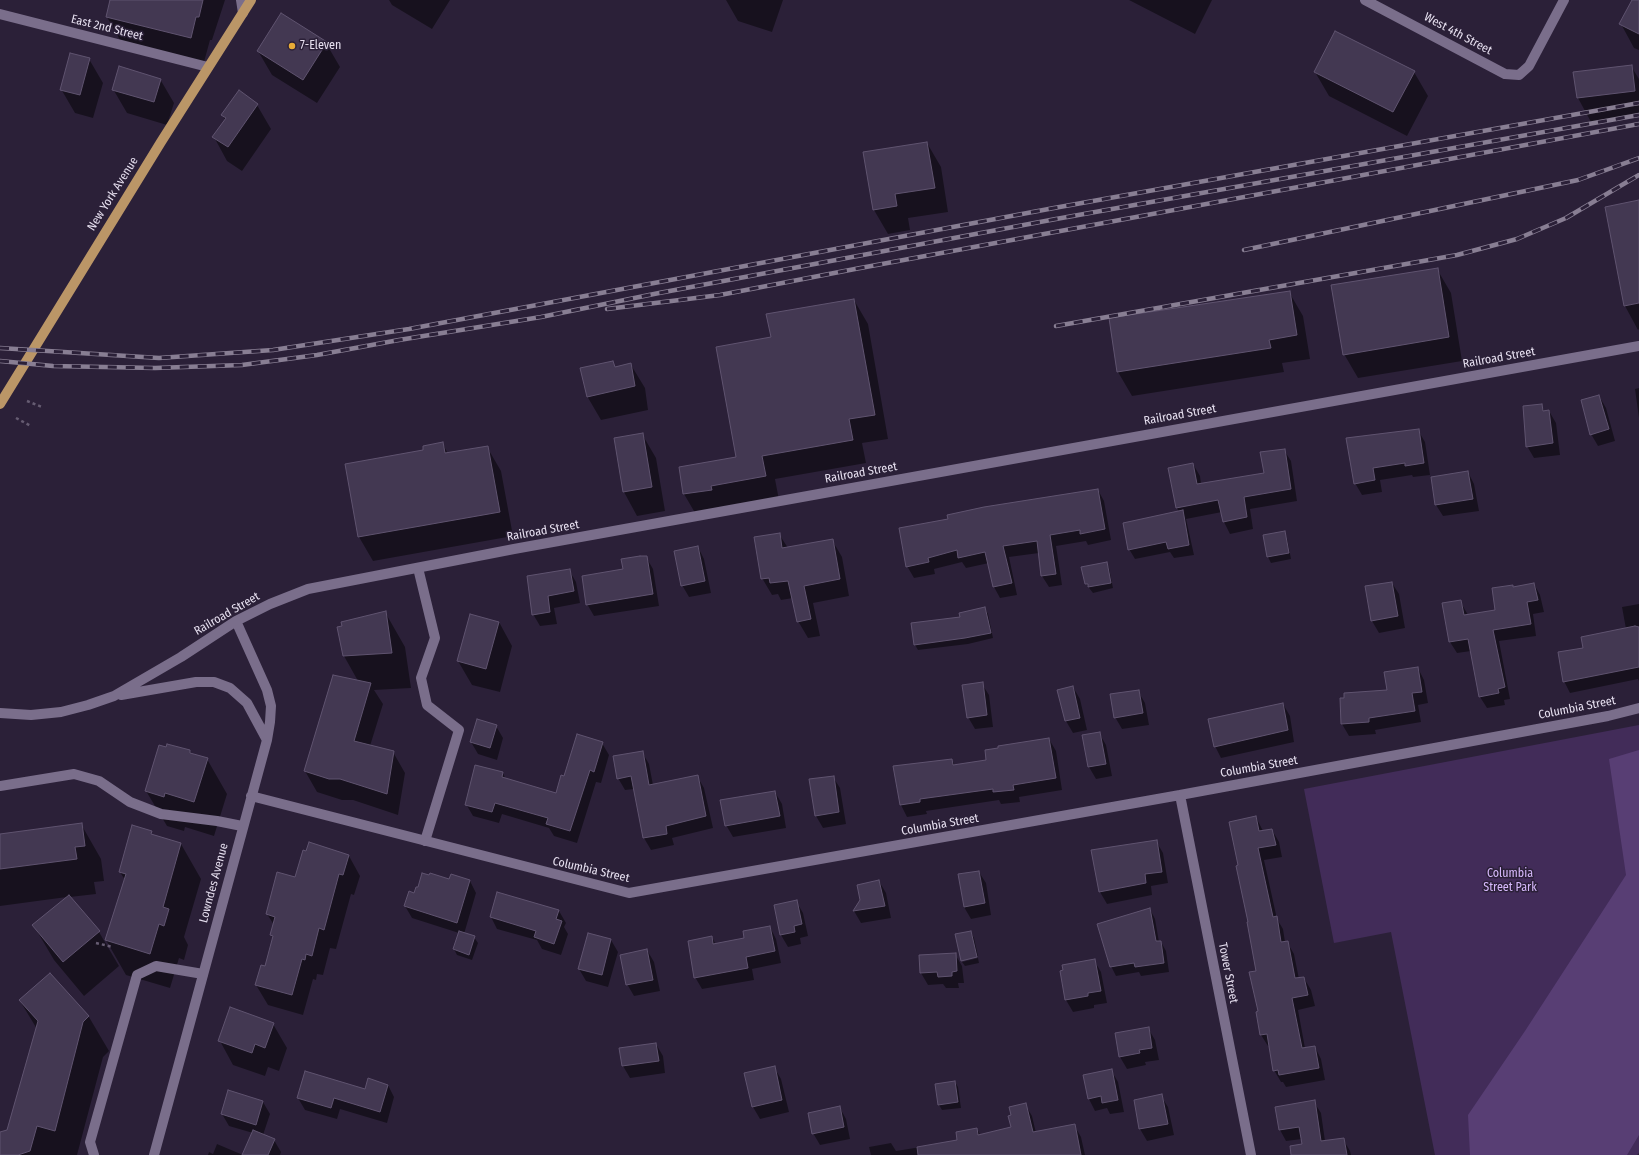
<!DOCTYPE html>
<html>
<head>
<meta charset="utf-8">
<style>
  body { margin:0 }
  canvas { display:block; background:#2b2038 }
</style>
</head>
<body>
<canvas width="1639" height="1155"></canvas>
<script>
const context = document.querySelector('canvas').getContext('2d');
context.lineJoin = 'round';
function fill(path, color) { context.fillStyle = color; context.fill(path, 'evenodd'); }
const shape = rows => new Path2D(rows.map(r => 'M' + r).join(''));
function trace(path, color, width, dash) { context.strokeStyle = color; context.lineWidth = width; context.lineCap = dash ? 'butt' : 'round'; context.setLineDash(dash || []); context.stroke(path); }
function label(font, color, halo, rows, align = 'center') {
  context.font = font + ' "Fira Sans Condensed",sans-serif'; context.lineWidth = 3; context.setLineDash([]); context.textBaseline = 'middle'; context.strokeStyle = halo; context.fillStyle = color; for (const [text, x, y, turn = 0] of rows) {
    context.save(); context.translate(x, y); context.rotate((+turn || 0) * Math.PI / 180); context.textAlign = isNaN(turn) ? turn : align; if (halo) context.strokeText(text, 0, 0); context.fillText(text, 0, 0); context.restore();
  }
}
fill(shape([
  [1639,725,1639,1153,1637,1155,1435,1155,1391,932,1334,943,1304,789]
]), '#422c59');
fill(shape([
  [1639,750,1639,1135,1627,1155,1470,1155,1468,1115,1525,1031,1626,875,1609,759]
]), '#583e74');
fill(shape([
  [111,0,225,0,212,40,210,40,204,62,120,40,107,17],
  [389,0,450,0,432,29,392,5],
  [726,0,783,0,772,32,738,21],
  [1129,0,1212,0,1195,34],
  [1633,0,1639,0,1639,50,1634,48,1621,24],
  [326,43,340,67,317,103,272,75,258,51],
  [89,59,103,83,93,118,75,113,61,89],
  [1631,66,1639,79,1639,116,1591,122,1578,98,1575,73],
  [1315,72,1414,72,1428,96,1407,136,1329,96],
  [160,79,174,103,167,125,127,113,113,89],
  [257,105,271,129,242,171,227,161,214,137,225,120,223,115],
  [927,143,941,167,948,212,908,218,910,230,888,234,874,210],
  [1639,201,1639,329,1638,330,1625,306],
  [1437,269,1451,293,1462,361,1358,378,1344,354],
  [1289,292,1303,316,1310,359,1282,363,1284,372,1132,396,1118,372],
  [854,300,868,324,888,439,862,443,866,463,775,479,779,500,698,518,684,494,680,468,737,458,772,338],
  [613,363,616,368,631,365,645,388,648,410,601,420,587,396],
  [1639,388,1639,418,1635,389],
  [1599,396,1606,408,1615,441,1598,446,1591,434],
  [1541,405,1545,412,1549,411,1556,423,1560,455,1534,458,1527,446],
  [1418,430,1425,442,1430,475,1413,477,1412,475,1380,480,1382,492,1362,495,1355,483],
  [642,434,656,458,665,511,637,516,624,492,615,439],
  [443,444,448,454,487,447,501,471,513,536,373,561,359,537,346,465,424,451],
  [1284,450,1291,461,1297,501,1250,509,1253,529,1230,534,1224,522,1222,512,1186,519,1194,555,1174,558,1170,552,1135,559,1129,549,1179,512,1177,508,1193,464,1200,476,1201,484,1265,474],
  [1468,472,1474,484,1479,511,1443,516,1436,505],
  [1098,490,1104,501,1111,540,1088,545,1086,541,1056,546,1062,585,1049,587,1042,576,1039,553,1009,557,1017,595,1000,598,994,587,989,563,966,568,962,562,934,569,935,574,914,578,907,566,900,529],
  [1284,532,1287,538,1291,559,1271,563,1268,557,1264,536],
  [779,534,788,548,832,540,842,557,849,596,813,603,820,636,808,638,798,621,793,598,781,600,778,594,772,595,762,578],
  [698,547,704,559,711,593,689,597,682,585],
  [646,557,653,569,659,606,594,616,587,604,624,570],
  [1106,563,1109,568,1113,588,1093,593,1086,584,1083,567],
  [569,570,576,582,580,603,554,608,557,624,540,626,533,614,528,577],
  [1392,583,1399,594,1405,628,1379,633,1372,621],
  [1534,584,1540,595,1544,612,1533,614,1536,636,1499,641,1510,699,1504,700,1505,705,1487,708,1480,697,1471,651,1457,653,1450,642,1444,604,1460,601,1468,615,1496,611,1513,586,1514,588],
  [1639,604,1639,681,1638,679,1570,693,1564,681,1584,649,1626,629,1622,607],
  [985,608,988,614,993,638,968,644,918,650,915,645,961,618],
  [385,612,405,647,411,688,374,690,383,704,370,746,393,752,405,773,398,815,353,800,342,800,317,792,305,771,358,681,344,656],
  [499,622,512,646,500,692,472,685,458,661],
  [1418,668,1424,680,1428,703,1418,705,1421,722,1375,730,1376,734,1349,736,1342,724],
  [982,684,989,695,993,727,975,729,968,717],
  [1073,687,1080,699,1087,730,1073,733,1066,721,1059,690],
  [1138,691,1145,703,1149,725,1122,729,1115,717],
  [1283,704,1290,716,1294,742,1221,758,1215,746],
  [496,726,503,738,497,760,478,754,471,742],
  [1099,733,1106,745,1112,776,1096,779,1089,767,1083,736],
  [1049,739,1056,751,1062,790,1019,797,1020,802,1001,804,999,800,926,811,927,814,907,817,901,805,952,760,955,765,987,761],
  [602,743,609,755,601,783,596,782,577,843,554,836,549,828,502,814,499,823,473,816,466,804,503,773,506,780,556,794,565,777],
  [190,751,192,754,207,759,227,794,214,836,185,827,184,831,167,826,146,791],
  [642,752,649,764,653,785,697,776,704,788,713,828,672,838,674,845,651,850,644,838,634,789,625,790,618,778],
  [833,777,840,788,846,824,823,828,816,816,810,780],
  [775,792,782,804,786,828,733,837,726,825],
  [1256,817,1263,831,1272,830,1279,842,1282,857,1264,860,1277,919,1283,929,1285,942,1287,942,1294,954,1299,979,1304,978,1311,990,1315,1006,1298,1010,1305,1048,1315,1047,1321,1059,1325,1080,1286,1087,1283,1082,1281,1082,1274,1070,1270,1046,1268,1046,1261,1035,1257,972,1239,866],
  [81,824,101,859,104,881,94,882,96,894,70,897,99,932,119,966,84,996,54,960,34,926,67,897,0,906,0,835],
  [151,832,153,836,181,844,201,879,184,937,188,945,184,960,179,958,170,988,126,975,106,940,125,880,120,872],
  [1156,841,1163,853,1168,883,1151,886,1152,895,1107,904,1100,892,1092,851],
  [349,856,360,876,354,895,351,894,336,949,330,948,323,975,317,974,316,980,313,979,303,1015,268,1005,256,985,266,968,273,939,271,935,274,925,267,914,296,878],
  [979,872,986,883,991,915,971,919,964,907],
  [430,877,450,880,470,881,476,893,464,934,474,937,478,943,472,960,457,955,454,949,459,933,412,918,405,906,419,888],
  [879,881,886,893,891,918,861,923,854,911,861,900],
  [796,901,803,913,808,936,800,938,801,944,788,947,781,935],
  [1150,909,1155,919,1159,942,1161,942,1166,951,1169,972,1141,976,1139,972,1116,976,1111,966],
  [559,911,566,923,564,927,568,934,561,955,542,949,537,940,497,929,491,917],
  [770,927,776,939,781,963,752,969,754,980,702,989,695,977,712,937,716,945,745,939],
  [971,932,974,938,978,956,962,960,962,962,956,935],
  [611,940,618,952,608,987,586,981,579,969],
  [647,950,654,962,660,991,634,996,627,984],
  [955,954,962,966,964,983,958,983,959,988,946,988,943,984,928,985,921,973],
  [978,958,979,963,965,966,962,962],
  [1094,960,1101,972,1107,1003,1094,1005,1094,1008,1073,1012,1066,1000,1061,971],
  [50,974,89,1017,109,1051,103,1057,77,1155,0,1155,0,1133,8,1130,37,1029,20,1001],
  [273,1024,287,1048,279,1071,268,1067,265,1076,233,1065,220,1041],
  [1148,1028,1155,1040,1159,1060,1145,1062,1146,1065,1127,1069,1120,1057],
  [656,1044,663,1056,665,1073,630,1078,623,1066,621,1049],
  [774,1067,781,1079,789,1112,760,1119,753,1107,745,1073],
  [1111,1070,1118,1082,1124,1112,1110,1114,1107,1108,1095,1111,1089,1099],
  [955,1082,958,1087,961,1108,942,1110,939,1105,936,1085],
  [388,1085,394,1097,387,1123,340,1109,337,1119,305,1110,298,1098,366,1090],
  [229,1092,263,1102,270,1114,263,1135,274,1140,281,1152,280,1155,243,1155,253,1133,229,1126,222,1114],
  [1161,1096,1168,1107,1174,1135,1147,1141,1140,1129,1135,1101],
  [1314,1102,1321,1113,1325,1141,1343,1139,1350,1151,1351,1155,1305,1155,1302,1139,1286,1141,1280,1130],
  [1025,1104,1032,1116,1036,1133,1074,1125,1081,1137,1085,1155,871,1155,869,1147,891,1143,896,1151,958,1141,977,1129,981,1136,1012,1128],
  [840,1108,846,1119,850,1139,820,1145,813,1133],
  [217,1144,243,1155,208,1155,209,1152,213,1154]
]), '#0007');
const building = shape([
  [110,0,203,0,199,17,196,17,191,38,106,17,110,0],
  [1632,0,1639,0,1639,34,1619,24,1632,0],
  [281,13,327,42,303,80,257,51,281,13],
  [1335,31,1415,71,1393,112,1314,72,1335,31],
  [70,53,90,58,80,95,60,90,70,53],
  [1632,65,1635,91,1577,98,1573,72,1632,65],
  [119,66,161,79,154,102,112,90,119,66],
  [239,90,258,104,228,147,212,137,226,118,221,115,239,90],
  [927,142,935,188,895,194,897,206,873,210,863,152,927,142],
  [1639,200,1639,303,1624,306,1605,207,1639,200],
  [1438,268,1449,337,1343,355,1331,285,1438,268],
  [1290,291,1297,335,1269,340,1271,348,1117,372,1109,318,1290,291],
  [854,299,875,415,849,419,853,440,762,456,766,476,711,486,712,490,683,494,679,467,736,457,716,347,771,337,766,314,854,299],
  [613,361,615,367,631,363,635,386,587,397,580,368,613,361],
  [1599,395,1609,429,1590,435,1581,400,1599,395],
  [1542,404,1543,411,1549,410,1553,443,1526,447,1523,406,1542,404],
  [1419,429,1424,463,1405,466,1405,463,1373,468,1375,480,1354,484,1346,438,1419,429],
  [643,433,652,487,623,492,614,438,643,433],
  [443,442,445,453,488,446,500,512,358,537,345,464,423,450,423,446,443,442],
  [1285,449,1291,489,1244,497,1247,517,1223,522,1218,500,1176,508,1168,468,1193,463,1197,484,1264,473,1260,452,1285,449],
  [1468,471,1473,499,1435,505,1431,477,1468,471],
  [1098,489,1105,529,1080,534,1080,530,1050,535,1056,574,1041,576,1037,541,1003,546,1012,583,993,587,985,552,958,558,957,550,928,558,929,562,906,567,899,528,948,519,947,515,984,507,1098,489],
  [1183,510,1189,545,1168,549,1166,542,1128,550,1123,523,1183,510],
  [1285,531,1289,553,1267,557,1263,535,1285,531],
  [780,533,782,548,833,539,840,579,804,586,811,619,797,622,788,581,770,583,769,578,761,579,754,537,780,533],
  [698,546,705,581,681,586,674,551,698,546],
  [640,556,647,556,653,594,586,605,582,576,623,569,621,559,640,556],
  [1107,562,1111,583,1088,587,1088,584,1085,584,1081,567,1107,562],
  [570,569,574,591,548,596,550,612,532,615,527,576,570,569],
  [1392,582,1398,616,1371,621,1365,586,1392,582],
  [1534,583,1538,600,1527,602,1531,624,1493,630,1505,687,1498,689,1499,693,1479,697,1468,639,1449,642,1442,603,1461,600,1464,615,1495,610,1492,588,1513,585,1513,587,1534,583],
  [985,607,991,633,965,638,914,645,911,623,960,617,959,613,985,607],
  [386,611,392,653,343,656,337,627,342,626,341,622,386,611],
  [470,614,499,622,486,669,457,661,470,614],
  [1635,626,1639,627,1639,667,1563,682,1558,652,1583,648,1581,637,1635,626],
  [1418,667,1422,692,1412,693,1415,711,1369,718,1369,722,1341,724,1340,698,1344,698,1344,693,1387,690,1384,672,1418,667],
  [333,675,371,683,354,741,394,751,387,794,340,779,329,779,304,771,333,675],
  [983,682,987,715,967,718,962,685,983,682],
  [1073,686,1080,718,1065,721,1057,690,1073,686],
  [1139,690,1143,713,1114,718,1110,694,1139,690],
  [1283,703,1288,730,1214,747,1208,719,1283,703],
  [477,719,497,725,490,748,470,742,477,719],
  [1100,732,1106,764,1088,767,1082,735,1100,732],
  [577,734,603,742,594,772,590,770,570,831,546,824,548,818,495,803,492,812,465,805,475,765,503,772,502,777,556,793,561,775,564,776,577,734],
  [1049,738,1056,778,1013,785,1014,790,993,792,993,789,920,799,920,802,900,805,893,766,952,759,953,765,986,760,985,750,998,748,998,746,1049,738],
  [167,744,190,750,190,753,208,758,194,802,165,793,164,797,145,791,159,745,166,747,167,744],
  [643,751,649,785,698,775,706,816,666,826,667,834,643,838,631,776,617,779,613,756,643,751],
  [834,776,839,812,815,816,809,779,834,776],
  [775,791,780,816,725,826,720,800,775,791],
  [1256,816,1259,831,1272,829,1276,845,1258,848,1273,917,1277,916,1281,942,1288,941,1295,978,1304,977,1308,995,1292,998,1302,1048,1315,1046,1319,1068,1279,1075,1278,1070,1273,1071,1267,1034,1260,1035,1256,1012,1258,1011,1249,972,1256,971,1247,922,1248,922,1236,866,1238,865,1229,822,1256,816],
  [82,823,85,846,75,847,77,859,0,869,0,834,82,823],
  [132,825,152,831,151,834,181,843,163,907,169,909,164,926,159,924,150,954,105,940,126,874,119,872,132,825],
  [1157,840,1162,872,1145,874,1146,883,1099,892,1091,850,1157,840],
  [309,842,349,855,343,875,339,874,324,930,319,928,312,956,306,954,305,960,302,959,292,995,255,985,261,965,265,966,273,936,270,935,275,917,266,914,277,872,295,877,303,850,306,851,309,842],
  [979,871,985,903,964,907,958,874,979,871],
  [422,873,429,875,430,873,449,879,451,874,470,880,457,923,404,906,409,891,414,893,416,887,418,887,422,873],
  [879,880,885,906,853,911,860,900,857,885,879,880],
  [497,892,559,910,556,919,562,921,554,944,534,937,536,931,490,917,497,892],
  [69,895,100,931,63,962,32,925,69,895],
  [797,900,802,924,794,926,795,932,780,935,774,905,797,900],
  [1150,908,1156,941,1161,941,1164,963,1135,967,1134,963,1110,967,1097,924,1150,908],
  [770,926,775,951,746,957,748,968,694,978,688,941,712,936,713,944,744,938,743,931,770,926],
  [459,931,475,936,469,955,453,949,459,931],
  [971,931,977,957,961,961,955,934,971,931],
  [588,933,611,939,602,975,578,969,588,933],
  [647,949,653,980,626,985,620,955,647,949],
  [956,953,957,971,952,972,952,976,938,977,937,972,920,973,919,955,956,953],
  [1095,959,1101,991,1088,993,1088,996,1065,1000,1060,971,1063,970,1062,965,1095,959],
  [50,973,89,1016,83,1022,55,1131,37,1126,30,1151,18,1155,0,1155,0,1132,7,1130,38,1021,19,1000,50,973],
  [230,1007,274,1023,265,1048,255,1044,252,1053,218,1041,230,1007],
  [1149,1027,1152,1048,1139,1050,1140,1053,1119,1057,1115,1033,1149,1027],
  [656,1043,659,1061,622,1066,619,1048,656,1043],
  [775,1066,782,1100,752,1107,744,1073,775,1066],
  [1112,1069,1118,1100,1102,1103,1101,1096,1088,1099,1083,1075,1112,1069],
  [305,1071,365,1089,368,1078,388,1085,380,1112,334,1098,331,1108,297,1098,305,1071],
  [955,1081,958,1102,938,1105,935,1084,955,1081],
  [228,1090,263,1101,256,1125,221,1114,228,1090],
  [1162,1094,1168,1124,1139,1129,1134,1100,1162,1094],
  [1315,1100,1321,1141,1344,1138,1347,1155,1291,1155,1290,1146,1302,1144,1299,1127,1279,1130,1275,1107,1315,1100],
  [1026,1103,1033,1132,1075,1124,1081,1155,918,1155,917,1147,957,1140,956,1132,977,1128,978,1135,1011,1127,1008,1116,1011,1115,1009,1107,1026,1103],
  [840,1106,844,1127,812,1134,808,1113,840,1106],
  [253,1130,275,1139,268,1155,242,1155,253,1130]
]);
fill(building, '#433852');
trace(building, '#5f536f', 1);
trace(shape([
  [27,401,42,407],
  [16,418,31,426],
  [96,943,113,947]
]), '#665c72', 2.5, [3, 3]);
trace(shape([
  [418,568,435,638,421,678,427,705,459,730,425,841],
  [94,1155,90,1142,137,975,156,966,203,974]
]), '#7a6e8b', 10);
trace(shape([
  [241,0,243,13],
  [1365,0,1505,74,1519,75,1529,66,1564,0],
  [0,14,208,67],
  [121,695,196,682,214,682,230,688,247,703,267,740],
  [0,713,31,715,61,712,88,705,114,696,181,657,236,621,270,604,308,589,514,549,1639,346],
  [0,786,74,774,99,781,130,802,161,814,217,821,242,826],
  [1180,795,1251,1155],
  [251,796,629,893,1180,795,1608,716,1639,708],
  [154,1155,267,740,270,722,271,706,267,690,236,621]
]), '#7a6e8b', 10);
trace(shape([
  [0,404,161,142,251,0]
]), '#bb9667', 10);
const rail = shape([
  [1244,250,1578,180,1639,158],
  [607,309,720,295,855,269,1639,124],
  [1056,326,1457,255,1517,239,1566,218,1639,175],
  [0,348,159,358,273,350,409,329,1054,208,1639,103],
  [0,361,53,366,155,368,242,365,317,355,399,340,541,317,659,293,1056,219,1639,115]
]);
trace(rail, '#887e93', 4.5);
trace(rail, '#2b2038', 3, [9]);
for (const [x, y, r, color] of [
  [292,46,4,"#e8ac37"]
]) { const dot = new Path2D(); dot.arc(x, y, r, 0, 2 * Math.PI); context.fillStyle = color; context.fill(dot); trace(dot, '#2b2038', 1.5); }
label('12px', '#e7e0f0', '#2b2038', [
  ["East 2nd Street",107,28,14],
  ["West 4th Street",1458,34,28],
  ["New York Avenue",113,194,-58],
  ["Railroad Street",1499,358,-10],
  ["Railroad Street",1180,415,-10],
  ["Railroad Street",861,473,-10],
  ["Railroad Street",543,531,-10],
  ["Railroad Street",227,614,-30],
  ["Columbia Street",1577,708,-11],
  ["Columbia Street",1259,767,-10],
  ["Columbia Street",940,825,-10],
  ["Columbia Street",591,870,13],
  ["Lowndes Avenue",214,883,-75],
  ["Tower Street",1228,973,79]
]);
label('12px', '#e7e0f0', '#2b2038', [
  ["7-Eleven",300,46]
], 'left');
label('12px', '#d6b8fb', '#2b2038', [
  ["Columbia",1510,874],
  ["Street Park",1510,888]
]);
</script>
</body>
</html>
